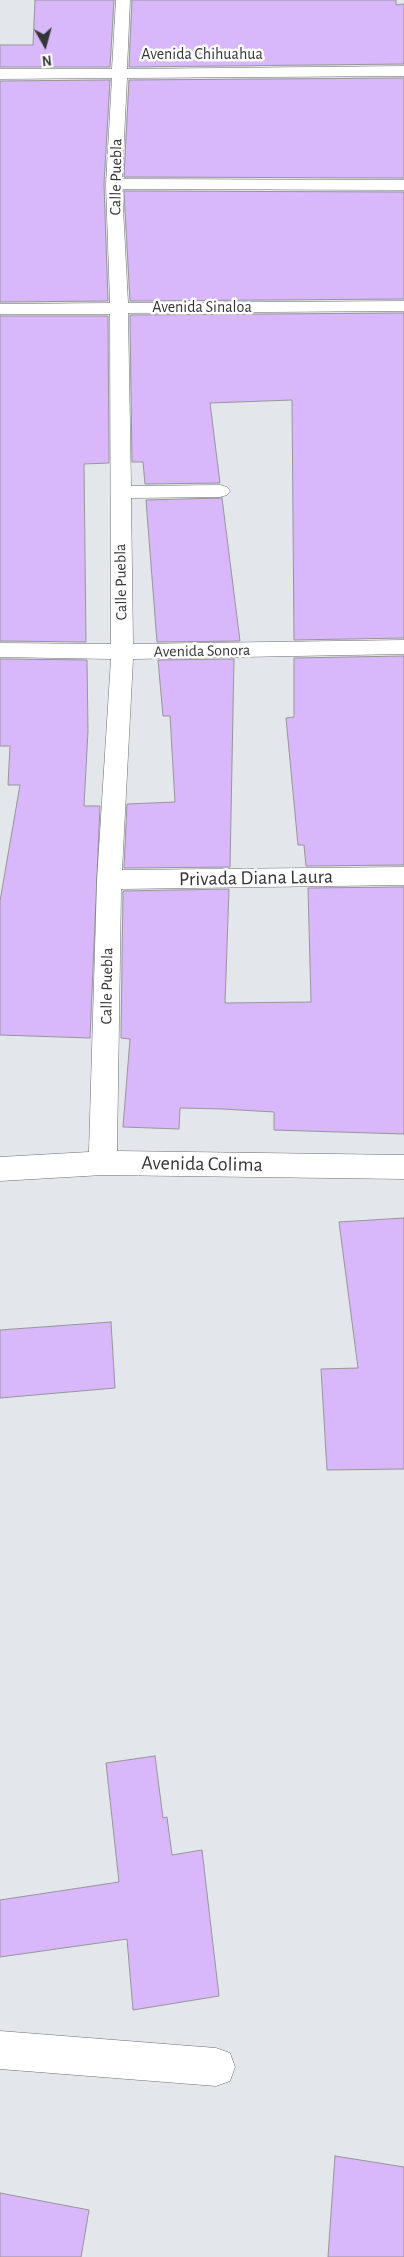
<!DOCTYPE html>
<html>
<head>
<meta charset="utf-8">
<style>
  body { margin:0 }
  #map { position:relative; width:404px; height:2257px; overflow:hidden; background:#e3e6ea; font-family:"Alegreya Sans",sans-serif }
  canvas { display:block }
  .north { position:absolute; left:20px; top:20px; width:50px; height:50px; -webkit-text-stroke:4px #fff; paint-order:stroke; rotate:173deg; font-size:14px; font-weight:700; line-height:20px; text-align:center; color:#343537 }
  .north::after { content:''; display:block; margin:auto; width:18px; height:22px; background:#343537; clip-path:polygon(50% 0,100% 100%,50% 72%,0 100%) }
</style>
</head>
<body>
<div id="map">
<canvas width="404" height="2257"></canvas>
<div class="north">N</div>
</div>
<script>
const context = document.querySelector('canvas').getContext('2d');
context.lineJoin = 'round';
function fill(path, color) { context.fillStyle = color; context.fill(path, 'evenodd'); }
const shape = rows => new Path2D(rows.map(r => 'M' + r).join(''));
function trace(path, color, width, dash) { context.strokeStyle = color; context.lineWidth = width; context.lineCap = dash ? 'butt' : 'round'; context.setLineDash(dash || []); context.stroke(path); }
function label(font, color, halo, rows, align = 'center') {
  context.font = font + ' "Alegreya Sans",sans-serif'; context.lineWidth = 5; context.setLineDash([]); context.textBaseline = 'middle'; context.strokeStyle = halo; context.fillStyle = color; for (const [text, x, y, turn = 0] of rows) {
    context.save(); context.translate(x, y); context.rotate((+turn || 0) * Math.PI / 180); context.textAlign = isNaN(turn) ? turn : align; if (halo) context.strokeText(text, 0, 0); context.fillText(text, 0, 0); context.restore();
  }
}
const building = shape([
  [35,0,114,0,110,67,0,67,0,45,33,45,35,0],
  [132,0,396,0,396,5,404,4,404,64,129,67,132,0],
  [404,78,404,178,124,177,129,80,404,78],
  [110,80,104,184,108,301,0,302,0,81,110,80],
  [124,191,404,192,404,299,130,301,124,191],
  [404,313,404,638,294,640,292,400,210,403,220,483,145,484,143,462,132,462,130,315,404,313],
  [0,316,108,316,109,463,84,464,86,642,0,641,0,316],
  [222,498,240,641,157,642,146,500,222,498],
  [404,656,404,865,306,866,304,845,298,845,286,718,294,717,294,658,404,656],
  [0,659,87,660,88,731,84,806,100,806,90,1038,0,1035,0,901,20,785,8,785,10,746,0,746,0,659],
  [234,659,230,867,124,868,127,804,175,802,170,716,163,716,158,660,234,659],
  [404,887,404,1134,274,1130,274,1112,223,1109,180,1108,179,1129,123,1127,130,1039,121,1038,123,891,229,889,225,1003,311,1002,308,888,404,887],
  [404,1218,404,1469,327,1470,321,1369,358,1368,339,1222,404,1218],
  [111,1322,115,1388,0,1398,0,1330,111,1322],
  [155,1756,163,1818,167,1817,172,1855,202,1850,219,1996,133,2010,127,1939,0,1957,0,1900,119,1882,106,1763,155,1756],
  [335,2156,404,2167,404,2257,328,2257,335,2156],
  [0,2193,89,2210,81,2257,0,2257,0,2193]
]);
fill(building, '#d8b8fa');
trace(building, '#979599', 1);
const street = shape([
  [116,0,130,0,127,69,404,66,404,76,127,78,122,179,404,180,404,190,122,189,128,303,404,301,404,311,128,313,131,486,220,485,227,487,230,491,227,495,220,497,131,498,133,644,404,640,404,654,133,659,122,870,404,867,404,885,121,889,117,1151,404,1155,404,1179,103,1175,0,1181,0,1157,89,1152,97,880,111,659,0,657,0,643,111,644,110,314,0,314,0,304,110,303,106,184,112,78,0,79,0,69,112,69,116,0],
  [0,2031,216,2048,230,2053,235,2067,230,2081,216,2086,0,2069,0,2031]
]);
trace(street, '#6c6f72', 1);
fill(street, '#fff');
label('16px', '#343537', '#fff', [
  ["Avenida Chihuahua",202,54],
  ["Calle Puebla",116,177,-89],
  ["Avenida Sinaloa",202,307],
  ["Calle Puebla",121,582,-91],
  ["Avenida Sonora",202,651,-1],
  ["Calle Puebla",107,986,-89]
]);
label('20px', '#343537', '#fff', [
  ["Privada Diana Laura",256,878,-1],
  ["Avenida Colima",202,1164,1]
]);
</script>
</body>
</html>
